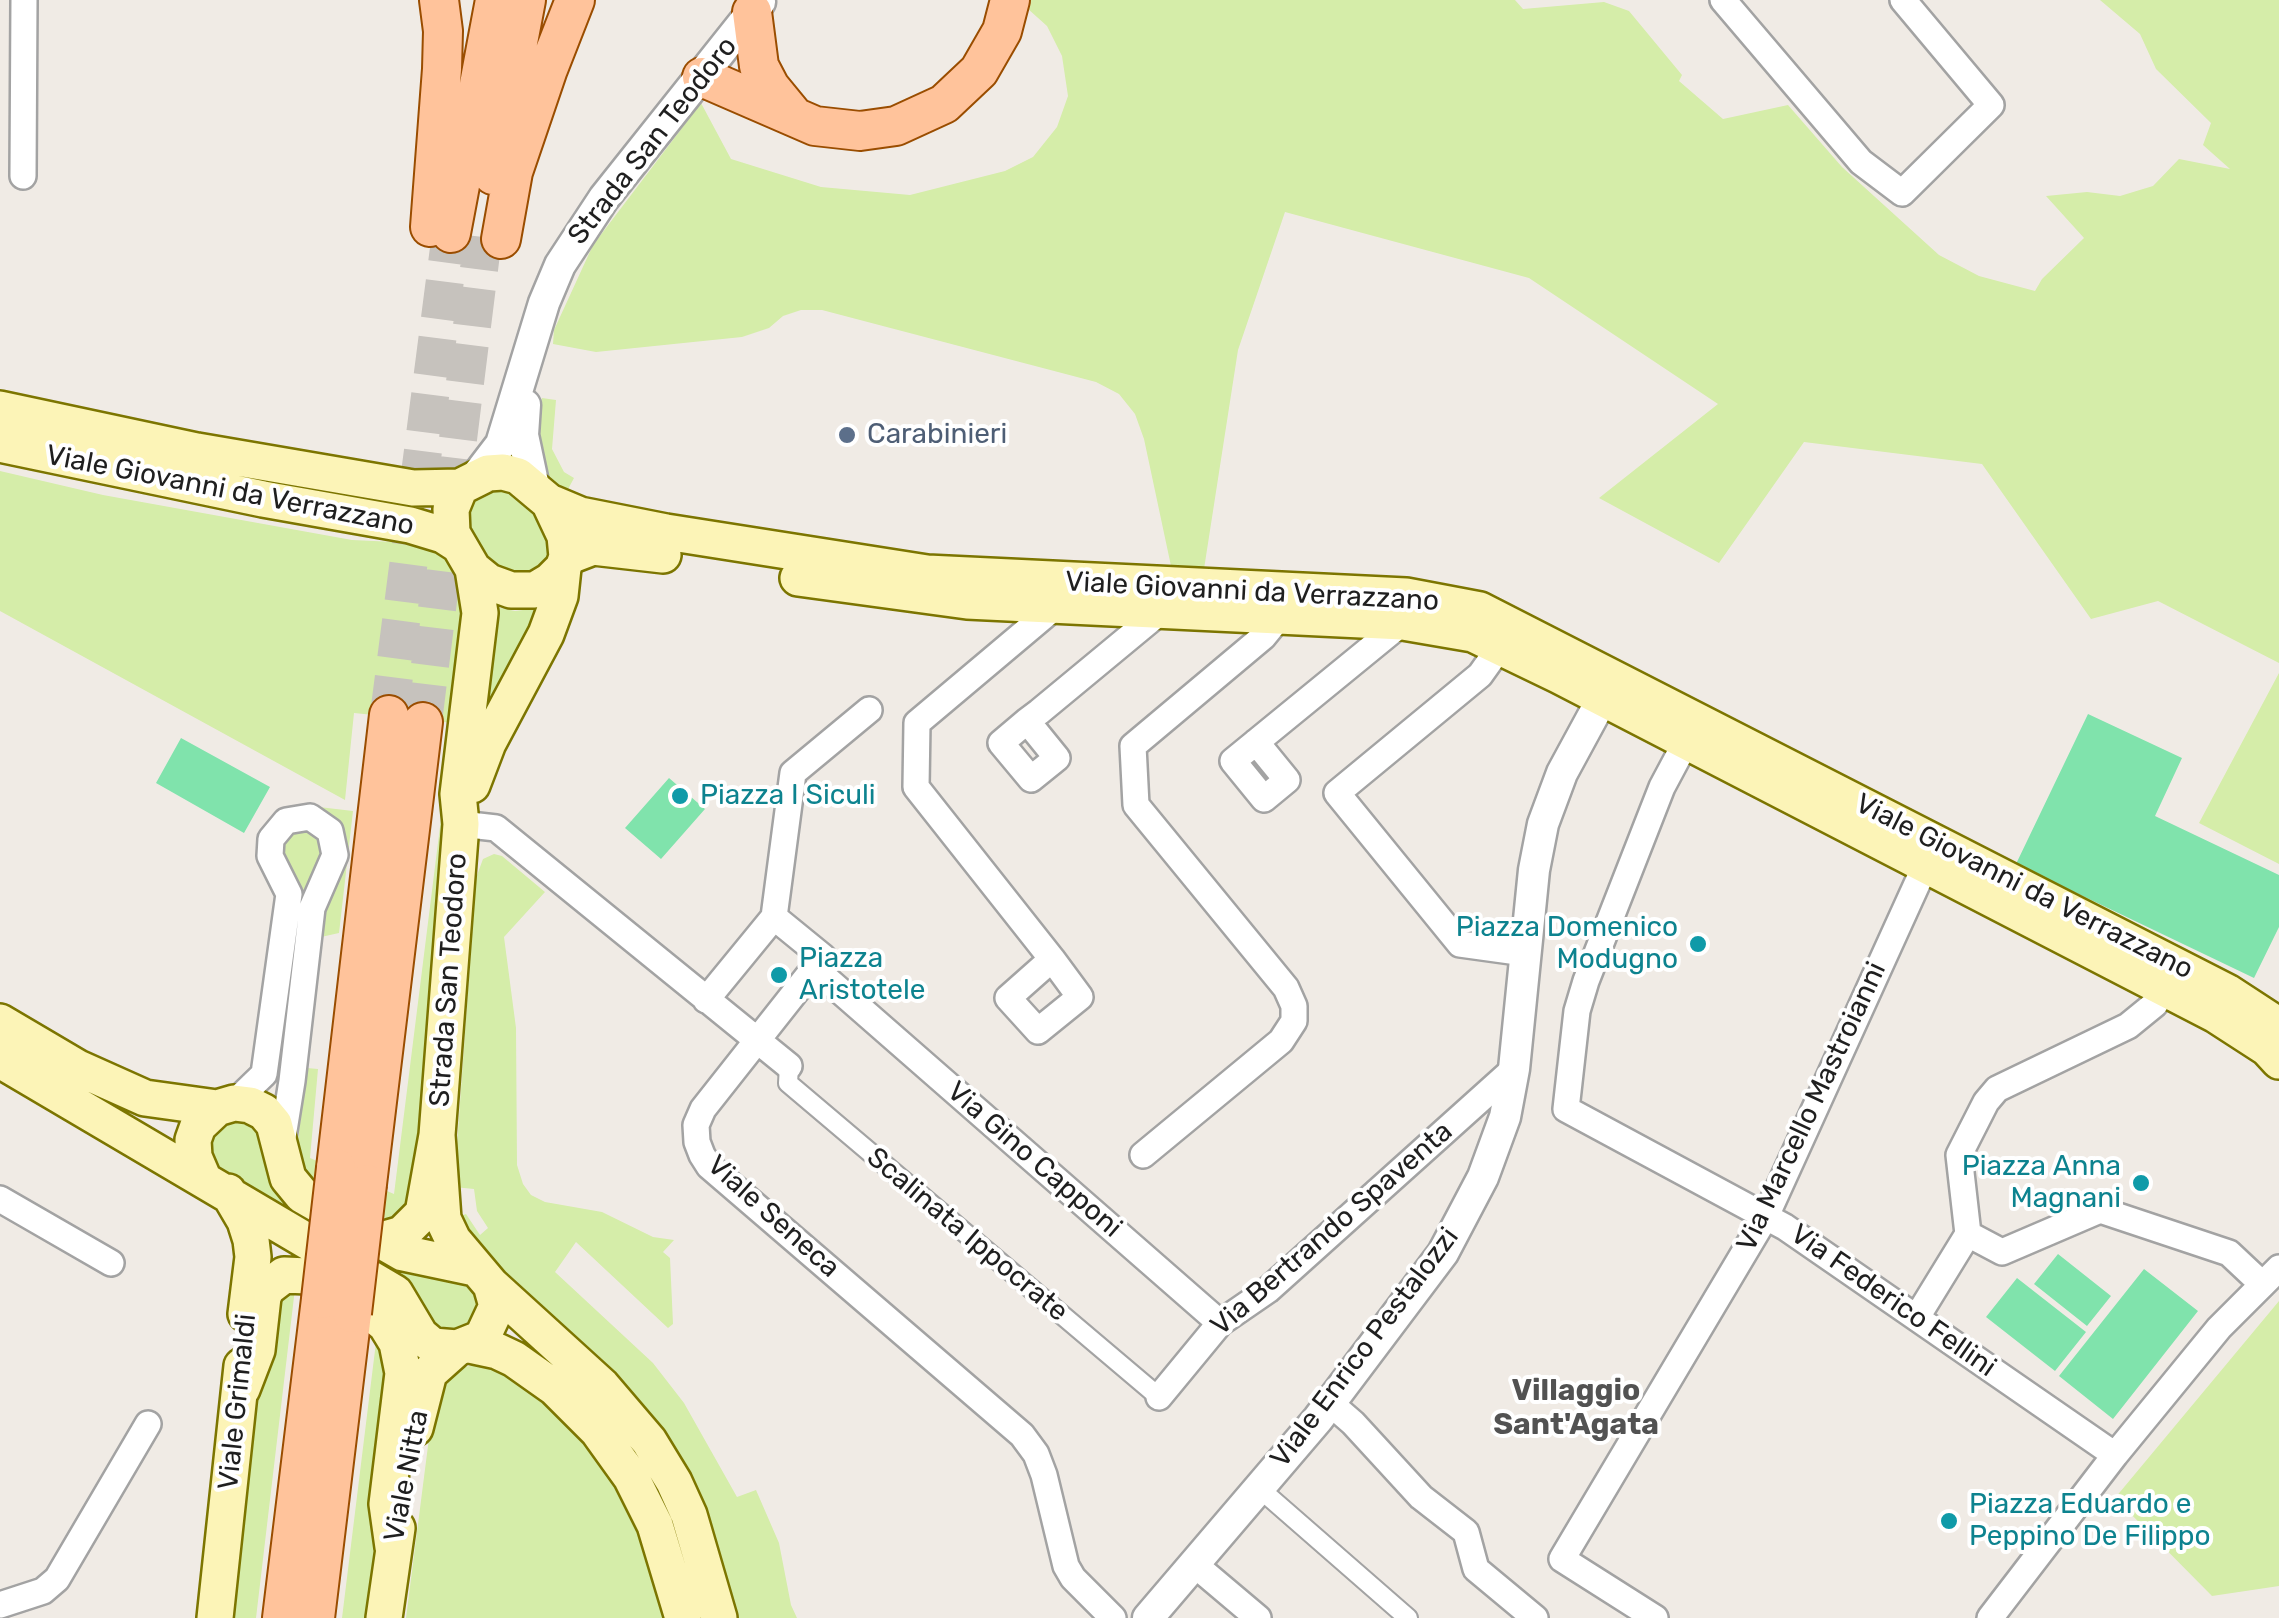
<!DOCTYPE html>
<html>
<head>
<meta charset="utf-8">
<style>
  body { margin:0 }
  canvas { display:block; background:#f0ebe5 }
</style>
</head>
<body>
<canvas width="2279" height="1618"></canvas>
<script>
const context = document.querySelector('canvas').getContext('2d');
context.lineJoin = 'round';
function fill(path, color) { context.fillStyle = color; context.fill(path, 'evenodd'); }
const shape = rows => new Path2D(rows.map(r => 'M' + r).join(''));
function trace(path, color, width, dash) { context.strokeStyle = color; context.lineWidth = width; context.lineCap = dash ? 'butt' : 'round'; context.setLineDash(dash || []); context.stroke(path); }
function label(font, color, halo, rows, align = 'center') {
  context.font = font + ' Rubik,sans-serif'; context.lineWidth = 8; context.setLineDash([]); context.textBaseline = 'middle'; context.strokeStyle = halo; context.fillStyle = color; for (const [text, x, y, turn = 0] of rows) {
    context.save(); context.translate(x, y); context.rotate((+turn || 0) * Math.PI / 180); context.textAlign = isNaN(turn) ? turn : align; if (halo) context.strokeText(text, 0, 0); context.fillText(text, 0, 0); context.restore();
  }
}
fill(shape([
  [1018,0,1515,0,1523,9,1604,2,1629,11,1682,75,1679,81,1723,119,1788,105,1842,167,1939,255,1979,276,2035,291,2042,279,2084,238,2046,196,2087,192,2120,196,2153,186,2179,159,2230,169,2203,145,2211,123,2156,69,2140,34,2100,0,2279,0,2279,663,2158,601,2091,619,1982,464,1804,442,1719,563,1599,498,1718,404,1529,278,1285,212,1238,350,1204,569,1171,566,1144,439,1135,414,1119,394,1096,382,822,310,801,310,783,316,769,328,742,337,596,352,553,344,554,330,593,245,701,103,731,159,821,187,910,195,1005,171,1033,157,1057,127,1068,96,1062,56,1047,26],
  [542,398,556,400,552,449,564,472,574,478,566,493,546,473,536,424],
  [0,471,103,495,352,540,417,543,444,556,460,581,471,617,417,1198,401,1216,389,1220,310,1180,302,1167,297,1147,307,1068,318,1069,310,1158,394,1194,453,723,354,713,345,800,0,611],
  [511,487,548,524,553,550,547,567,519,580,490,564,463,520,475,493],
  [496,607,515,611,539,608,483,729],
  [2279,673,2279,864,2199,823],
  [319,807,353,811,339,933,321,937,324,910,332,885],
  [305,826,326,844,301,927,294,927,281,861,284,834],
  [494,854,502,856,545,892,504,937,516,1028,517,1165,523,1184,531,1195,545,1202,602,1212,653,1237,674,1240,663,1252,670,1258,673,1324,668,1328,576,1242,555,1272,653,1363,684,1403,737,1497,756,1490,779,1543,791,1605,797,1618,736,1618,716,1541,691,1477,663,1432,634,1396,501,1272,474,1240,460,1216,466,1214,480,1235,488,1228,477,1211,474,1189,454,1187,476,878,483,859],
  [238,1117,260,1127,271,1167,477,1285,482,1318,447,1336,212,1165,208,1136,214,1126],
  [296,1280,256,1618,230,1618,269,1303],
  [2279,1301,2279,1586,2212,1596,2115,1498],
  [378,1326,398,1379,369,1618,342,1618],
  [479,1364,497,1370,548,1407,586,1444,609,1475,629,1510,647,1554,664,1618,406,1618,435,1391,451,1370]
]), '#d5eda9');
fill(shape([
  [2088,714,2182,758,2155,816,2279,875,2279,927,2254,978,2016,864],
  [181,738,270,787,244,833,156,783],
  [669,778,705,809,661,859,625,828],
  [2058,1254,2111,1296,2087,1326,2034,1284],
  [2144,1269,2198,1311,2113,1419,2059,1376],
  [2017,1278,2086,1332,2055,1371,1986,1317]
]), '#80e3ac');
trace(shape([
  [389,715,451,233],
  [423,722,483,237]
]), '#c6c2bd', 38, [38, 19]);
const pedestrian = shape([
  [789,1066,788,1083,1159,1397],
  [1259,1488,1408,1618]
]);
const minor = shape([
  [1723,0,1861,162,1902,193,1991,105,1903,0],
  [23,176,24,0],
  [1500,647,1480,675,1337,793,1460,944,1525,953],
  [1027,721,1057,758,1031,779,1001,743,1027,721,1039,712,1161,611],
  [1256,742,1287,780,1264,799,1233,761,1403,622],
  [1686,742,1662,787,1586,981,1577,1011,1566,1109,1785,1227,2115,1455],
  [461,824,496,828,789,1066],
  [774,917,793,773,869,710],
  [1052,959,1080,997,1038,1031,1008,998,1052,959,916,787,917,723,1056,606],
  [814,968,1220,1323],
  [706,1000,774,917,823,957,703,1109,696,1125,697,1142,702,1155,709,1166,1022,1435,1036,1454,1044,1475,1066,1566,1073,1578,1113,1618],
  [234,1103,264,1074,289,894,270,856,271,839,286,821,310,817,330,831,335,855,312,908,292,1081,282,1143],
  [1143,1155,1281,1041,1294,1021,1294,1006,1286,988,1136,805,1133,746,1263,637,1281,615],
  [0,1199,111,1263],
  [1968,1234,2002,1252,2100,1210,2229,1253,2262,1284],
  [1917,1317,1968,1234,1959,1155,1986,1102,1997,1089,2128,1026,2155,1004,2163,989],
  [1159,1397,1220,1323,1268,1290,1514,1069],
  [1330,1403,1353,1423,1421,1497,1466,1532,1476,1569,1535,1618],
  [1194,1564,1258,1618],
  [0,1605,43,1591,57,1579,148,1424],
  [1655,1618,1562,1559,1766,1216,1932,851],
  [1990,1618,2115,1455,2219,1328,2279,1268]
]);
const tertiary = shape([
  [525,405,523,435,534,487],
  [475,478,501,444,544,303,560,265,604,198,760,2],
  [1148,1618,1318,1419,1443,1253,1483,1177,1505,1117,1514,1069,1534,870,1543,824,1562,773,1613,679]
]);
const secondary = shape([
  [0,409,197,451,413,488,460,487],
  [0,444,263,499,410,525,443,535,457,544],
  [503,472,518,476,549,502,565,536,567,557,563,568,550,581,535,590,511,590,489,582,473,569,452,533,451,509,460,487,488,473,503,472],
  [549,502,580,515,666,532,927,573,1406,596,1480,610,2227,992,2279,1026],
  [567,557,593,547,663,555],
  [798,578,967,601,1403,622,1473,634,1558,675,2216,1015,2267,1048,2279,1061],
  [472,785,488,743,546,634,560,596,563,568],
  [0,1022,78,1068,145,1098,217,1108],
  [0,1060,395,1293,420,1335,433,1346,457,1348,482,1338,497,1306,491,1285,453,1240,443,1219,437,1135],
  [203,1178,194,1157,193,1140,198,1126,217,1108,234,1103,250,1105,264,1112,274,1124,288,1178,302,1195,403,1253,474,1268],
  [228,1192,245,1221,251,1240,253,1257,246,1314],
  [381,1240,402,1234,423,1213,437,1135,461,824,458,794,480,613,473,569],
  [491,1285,602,1386,649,1441,674,1482,689,1515,719,1618],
  [469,1345,497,1351,514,1359,555,1388,598,1431,631,1477,655,1525,683,1618],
  [242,1389,257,1350,263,1297,267,1288,284,1275,308,1276,330,1284,349,1295,386,1325,397,1343,403,1373,387,1504,393,1547],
  [415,1428,429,1373,457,1348],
  [215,1618,242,1366],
  [384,1618,397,1528]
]);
const primary = shape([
  [752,12,759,66,770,87,793,115],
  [702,77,815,126,860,131,896,126,944,104,979,71,1002,31,1010,0],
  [493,175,526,0],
  [430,227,442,69,443,31,439,0],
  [451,233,495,0],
  [501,239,513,172,548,69,575,0],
  [336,1168,389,715],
  [367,1184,423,722],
  [282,1618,321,1299],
  [315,1618,352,1313]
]);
trace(pedestrian, '#a3a3a3', 22);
trace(minor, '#a3a3a3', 30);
trace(tertiary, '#a3a3a3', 35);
trace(secondary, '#7c7500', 40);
trace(primary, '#9a4d00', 42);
trace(pedestrian, '#fff', 18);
trace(minor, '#fff', 25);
trace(tertiary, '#fff', 30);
trace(secondary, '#fcf4b7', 35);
trace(primary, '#ffc39b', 38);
const primaryBridge = shape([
  [321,1299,336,1168],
  [352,1313,367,1184]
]);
trace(primaryBridge, '#9a4d00', 42, []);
trace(primaryBridge, '#ffc39b', 38);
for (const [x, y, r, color] of [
  [847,435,10,"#5c6f8a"],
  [680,796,10,"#0f9aa8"],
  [1698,944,10,"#0f9aa8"],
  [779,975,10,"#0f9aa8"],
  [2141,1183,10,"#0f9aa8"],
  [1949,1521,10,"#0f9aa8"]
]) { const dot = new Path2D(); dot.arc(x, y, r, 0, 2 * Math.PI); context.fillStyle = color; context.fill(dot); trace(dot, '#fff', 4); }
label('28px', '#1f1f1f', '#fff', [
  ["Strada San Teodoro",653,141,-52],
  ["Viale Giovanni da Verrazzano",230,491,11],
  ["Viale Giovanni da Verrazzano",1252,592,3],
  ["Viale Giovanni da Verrazzano",2024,887,27],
  ["Strada San Teodoro",449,980,-86],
  ["Via Marcello Mastroianni",1812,1107,-65],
  ["Via Gino Capponi",1034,1160,41],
  ["Viale Seneca",773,1217,42],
  ["Via Bertrando Spaventa",1332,1229,-41],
  ["Scalinata Ippocrate",967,1235,40],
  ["Via Federico Fellini",1893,1301,35],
  ["Viale Enrico Pestalozzi",1365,1348,-53],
  ["Viale Grimaldi",238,1402,-84],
  ["Viale Nitta",407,1476,-79]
]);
label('28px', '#4e5e75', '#fff', [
  ["Carabinieri",867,435]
], 'left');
label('28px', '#0d838f', '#fff', [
  ["Piazza I Siculi",700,796],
  ["Piazza Domenico",1678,928,"right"],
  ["Modugno",1678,960,"right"],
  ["Piazza",799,959],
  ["Aristotele",799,991],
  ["Piazza Anna",2121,1167,"right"],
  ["Magnani",2121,1199,"right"],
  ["Piazza Eduardo e",1969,1505],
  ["Peppino De Filippo",1969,1537]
], 'left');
label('bold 30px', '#525252', '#fff', [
  ["Villaggio",1576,1391],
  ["Sant'Agata",1576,1425]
]);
</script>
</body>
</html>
